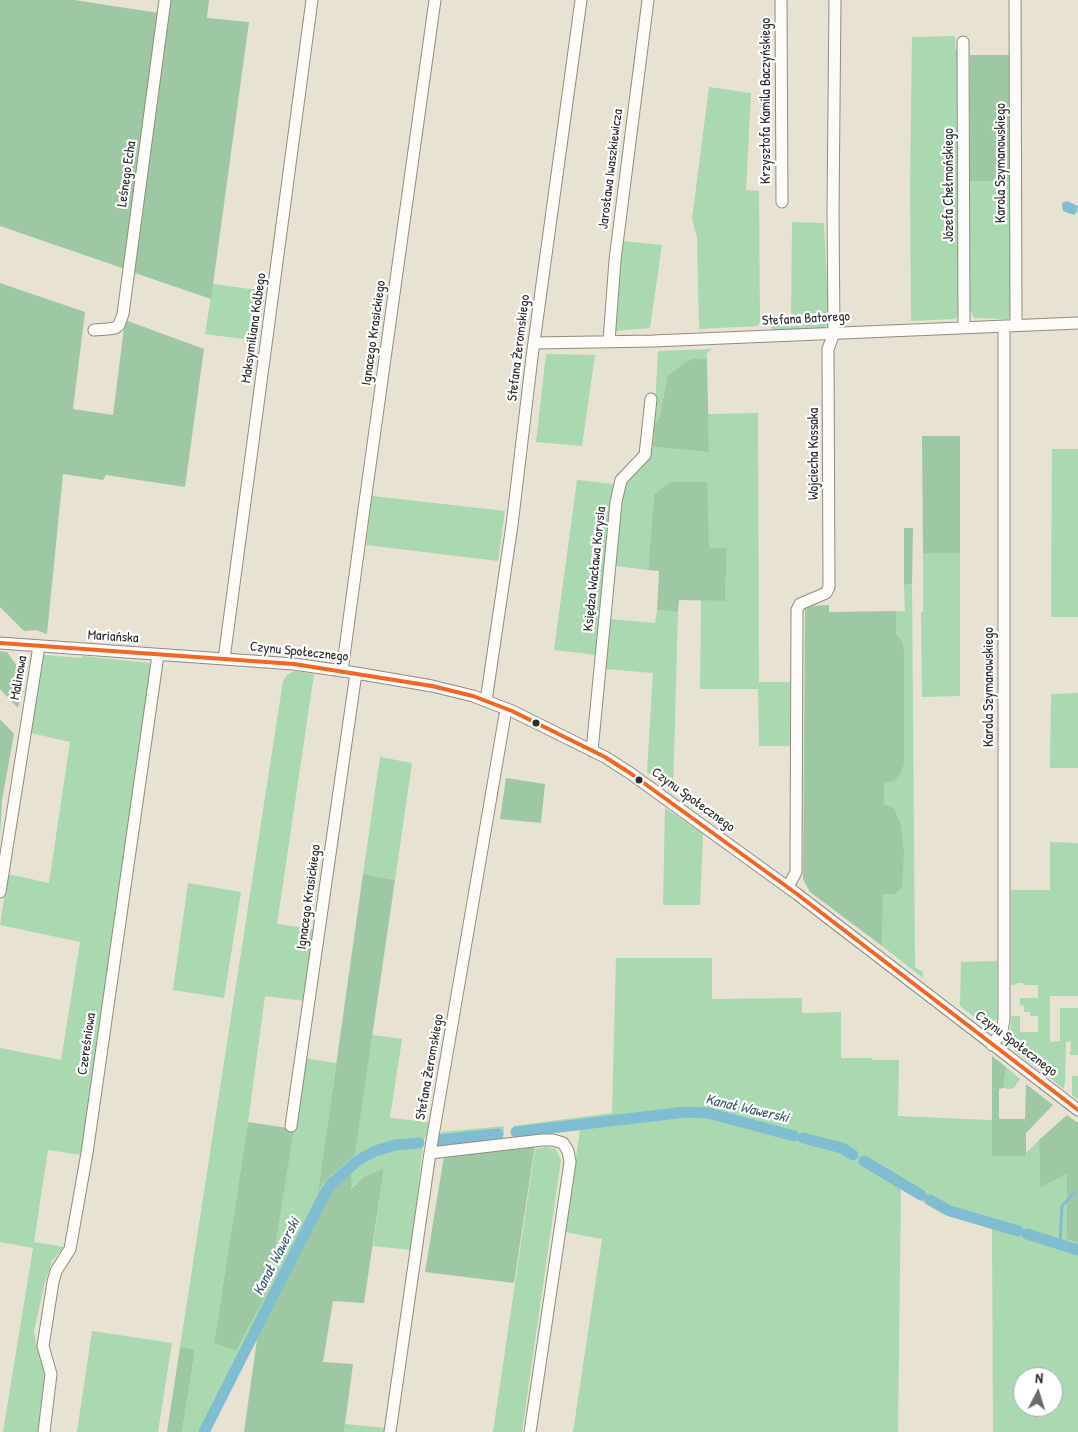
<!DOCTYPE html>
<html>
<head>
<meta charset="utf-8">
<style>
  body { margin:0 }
  #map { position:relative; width:1078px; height:1432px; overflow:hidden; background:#e8e2d2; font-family:"Patrick Hand",sans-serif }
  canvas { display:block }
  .north { position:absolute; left:1013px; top:1367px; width:50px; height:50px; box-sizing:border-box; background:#fff; border:1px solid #aaa; border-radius:50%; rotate:5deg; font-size:14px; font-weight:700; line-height:20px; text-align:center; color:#2b2b2b }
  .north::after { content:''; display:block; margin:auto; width:18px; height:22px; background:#6d6b65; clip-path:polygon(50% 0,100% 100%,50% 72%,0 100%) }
</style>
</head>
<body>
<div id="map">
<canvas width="1078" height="1432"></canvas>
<div class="north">N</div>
</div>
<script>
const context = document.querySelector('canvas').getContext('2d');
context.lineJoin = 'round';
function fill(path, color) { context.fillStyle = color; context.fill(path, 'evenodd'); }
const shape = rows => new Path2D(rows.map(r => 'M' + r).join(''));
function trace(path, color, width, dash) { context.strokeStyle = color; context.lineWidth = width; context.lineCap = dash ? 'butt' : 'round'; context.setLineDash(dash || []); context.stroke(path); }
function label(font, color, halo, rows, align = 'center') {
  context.font = font + ' "Patrick Hand",sans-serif'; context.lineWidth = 4.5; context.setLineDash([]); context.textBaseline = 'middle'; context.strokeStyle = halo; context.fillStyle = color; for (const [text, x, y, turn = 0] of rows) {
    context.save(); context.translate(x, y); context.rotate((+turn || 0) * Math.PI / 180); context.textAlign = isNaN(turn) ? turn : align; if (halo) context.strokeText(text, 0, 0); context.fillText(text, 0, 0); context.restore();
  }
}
fill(shape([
  [955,36,955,49,959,49,960,312,955,319,911,321,910,187,912,37],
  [709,87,751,93,746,190,759,191,760,322,758,326,699,329,697,237,692,219],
  [970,181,1013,181,1010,316,1008,319,974,318,970,310],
  [792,222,824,223,829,324,824,328,775,331,771,328,770,322,791,320],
  [622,241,662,245,650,328,614,331],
  [213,284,265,291,258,341,205,334],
  [712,349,707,353,707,359,693,359,667,376,660,416,654,426,658,351],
  [546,354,595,355,582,446,536,442],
  [758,413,759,682,790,682,790,746,759,746,758,689,700,689,701,600,725,601,727,548,709,547,654,495,648,570,616,566,623,492,625,486,649,454,653,447,709,452,708,414],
  [1052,449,1078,449,1078,617,1051,617],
  [577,480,614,484,596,655,554,650],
  [372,496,505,511,498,561,366,545],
  [923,553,960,553,960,696,922,697,921,612,923,612],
  [912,584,915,967,923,972,923,978,882,946,884,783,894,780,901,639,896,634,896,611,905,611,904,585],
  [657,610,678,612,673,791,647,772,653,673,605,669,611,619,655,623],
  [44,655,82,658,83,656,149,663,152,668,82,1155,48,1150,34,1242,64,1247,52,1261,45,1282,34,1331,36,1343,46,1374,38,1432,3,1432,33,1248,0,1242,0,1048,61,1060,80,942,0,925,8,874,49,883,70,742,31,733],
  [294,671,314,674,277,924,317,930,305,1001,265,996,248,1122,214,1343,236,1351,304,1058,336,1063,319,1191,323,1183,355,1153,372,1035,402,1039,390,1118,429,1122,427,1136,425,1136,423,1146,411,1250,373,1246,384,1168,363,1177,350,1189,351,1168,331,1188,207,1432,182,1432,195,1351,180,1347,283,681,287,675],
  [1078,693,1078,768,1050,768,1051,694],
  [380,757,412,763,395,880,363,874],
  [665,808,703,834,700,905,663,905],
  [1050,842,1078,843,1078,996,1050,996,1050,1042,1060,1041,1060,1008,1078,1008,1078,1055,1070,1055,1071,1041,1066,1042,1065,1082,1064,1089,1016,1052,1010,1040,1011,1016,1020,1016,1020,1032,1038,1032,1038,1016,1030,1016,1030,1012,1024,1012,1024,1006,1020,1005,1020,998,1038,998,1038,985,1023,985,1023,983,1017,983,1014,985,1011,985,1011,890,1050,890],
  [188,883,241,892,224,998,173,990],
  [616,958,712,958,712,999,802,998,802,1013,841,1012,841,1058,872,1058,872,1060,899,1060,898,1116,992,1120,992,1156,1026,1156,1025,1154,1039,1140,1040,1188,1067,1174,1067,1239,1078,1243,1078,1432,993,1432,992,1227,944,1215,901,1188,898,1432,573,1432,602,1239,565,1232,580,1130,514,1138,513,1126,612,1113],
  [1023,1377,1053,1377,1053,1407,1023,1407],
  [997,961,997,1019,985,1025,960,1006,961,962],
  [1006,1067,1020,1079,1014,1088,1009,1089,1003,1088],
  [1072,1076,1078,1076,1078,1099,1072,1095],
  [504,1126,503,1139,500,1140,442,1146,439,1137,441,1132],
  [547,1147,556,1149,561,1160,522,1432,493,1432,535,1149],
  [92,1331,172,1343,158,1432,77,1432],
  [345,1424,385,1428,384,1432,344,1432]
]), '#aad8b0');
fill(shape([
  [0,0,74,0,159,13,125,269,0,226],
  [168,0,209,0,207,18,249,22,211,299,132,272],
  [970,55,1013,55,1013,181,970,181],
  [0,283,85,312,73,409,113,415,125,320,204,349,185,487,106,475,103,480,63,474,47,634,36,630,24,631,0,607],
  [693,359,707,359,709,452,653,447,654,426,660,416,667,376,686,362],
  [922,436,960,436,960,553,923,553],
  [670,482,707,482,709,547,727,548,725,601,679,600,678,612,657,610,659,571,648,570,654,495],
  [904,528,913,528,912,584,904,585],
  [829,605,829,612,896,611,896,634,901,639,904,649,904,764,900,774,894,781,884,783,884,804,894,809,901,824,904,853,902,887,894,894,883,894,882,946,810,892,803,879,805,606],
  [0,651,7,652,24,676,18,708,0,689],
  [0,719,14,734,2,800,0,836],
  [506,778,545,784,541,823,500,819],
  [363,874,395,880,355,1154,323,1183,318,1193],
  [992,1056,1006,1067,1003,1088,999,1089,999,1119,1025,1119,1026,1084,1053,1105,1026,1133,1026,1156,992,1156],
  [1067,1115,1078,1123,1078,1243,1067,1239,1067,1174,1040,1188,1039,1140],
  [248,1122,294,1129,268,1290,236,1351,214,1343],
  [535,1145,514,1283,425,1272,444,1156],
  [352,1168,351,1189,363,1177,384,1168,364,1303,333,1301,323,1362,353,1364,344,1432,244,1432,258,1332,331,1188],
  [180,1347,195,1350,182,1432,167,1432]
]), '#9ec8a4');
fill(shape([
  [1067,201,1076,205,1078,207,1077,212,1074,215,1063,211,1062,203]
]), '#80bdd1');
trace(shape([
  [1060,1244,1062,1206,1075,1192]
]), '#80bdd1', 3);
trace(shape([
  [516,1132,686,1112,708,1113,794,1136],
  [803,1138,842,1148,853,1155],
  [439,1140,498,1134],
  [864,1161,921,1195],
  [930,1200,950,1211,1018,1231],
  [1027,1234,1078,1250],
  [204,1432,323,1197,330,1185,357,1161,375,1151,395,1145,419,1143]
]), '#80bdd1', 11);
const minor = shape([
  [781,0,782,202],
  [1015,0,1016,325],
  [963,42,964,327],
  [94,330,108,329,115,328,119,325,123,314,165,0],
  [609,341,615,260,648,0],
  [534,343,653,341,1078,323],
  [0,643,294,664,356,673,432,686,473,696,512,711,605,757,630,773,797,894,1078,1110],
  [224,659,312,0],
  [342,671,364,509,435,0],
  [486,701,512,525,532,357,581,0],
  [592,751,616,502,621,480,645,455,651,399],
  [788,887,796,872,796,866,797,610,800,604,826,593,829,587,828,349,834,333,833,212,835,0],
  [0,892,39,646],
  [992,1045,1002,1031,1004,1019,1004,326],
  [291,1126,356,673],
  [430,1153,542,1140,553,1140,563,1143,568,1151,570,1162,530,1432],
  [44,1432,51,1374,43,1346,53,1282,56,1271,70,1249,87,1153,158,655],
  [390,1432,430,1153,506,709]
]);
trace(minor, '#8f8c84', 13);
trace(minor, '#fcfbf8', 11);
trace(shape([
  [0,643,294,664,432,686,473,696,512,711,605,757,630,773,797,894,1078,1110]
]), '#f26522', 4);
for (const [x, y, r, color] of [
  [536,723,4.5,"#2b2b2b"],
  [639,780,4.5,"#2b2b2b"]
]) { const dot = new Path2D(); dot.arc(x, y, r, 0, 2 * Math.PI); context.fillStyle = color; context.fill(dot); trace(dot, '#fff', 2); }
label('14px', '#2b2b2b', '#fff', [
  ["Krzysztofa Kamila Baczyńskiego",766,101,-90],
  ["Karola Szymanowskiego",1001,163,-90],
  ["Jarosława Iwaszkiewicza",611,169,-83],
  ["Leśnego Echa",127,174,-82],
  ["Józefa Chełmońskiego",949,185,-90],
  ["Stefana Batorego",806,319,-3],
  ["Maksymiliana Kolbego",254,328,-82],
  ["Ignacego Krasickiego",374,333,-82],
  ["Stefana Żeromskiego",519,348,-83],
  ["Wojciecha Kossaka",814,454,-90],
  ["Księdza Wacława Korysia",595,569,-84],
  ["Mariańska",113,637,4],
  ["Czynu Społecznego",299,652,6],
  ["Malinowa",19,678,-80],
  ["Karola Szymanowskiego",989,687,-90],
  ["Czynu Społecznego",693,800,36],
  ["Ignacego Krasickiego",309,897,-82],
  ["Czereśniowa",87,1044,-82],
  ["Czynu Społecznego",1016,1044,37],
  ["Stefana Żeromskiego",430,1067,-80]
]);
label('italic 15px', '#3b5f6d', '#fff', [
  ["Kanał Wawerski",747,1109,13],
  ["Kanał Wawerski",277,1257,-63]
]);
</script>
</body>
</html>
